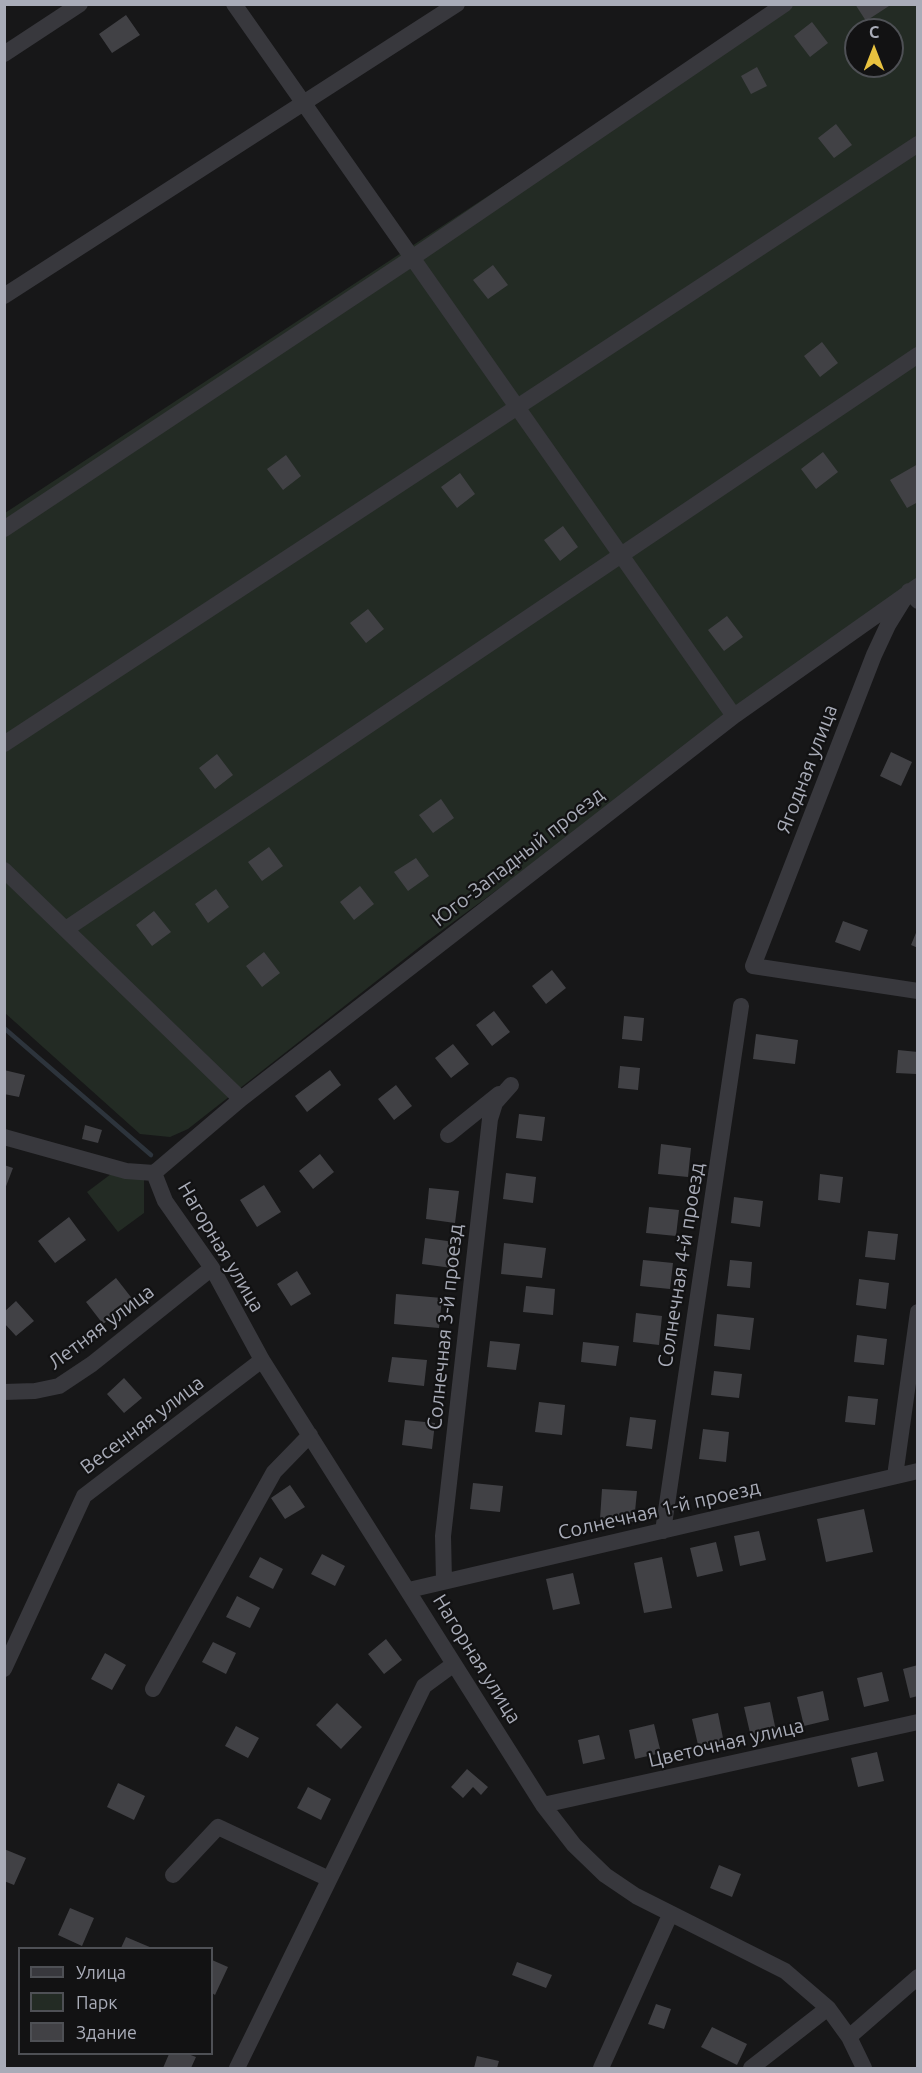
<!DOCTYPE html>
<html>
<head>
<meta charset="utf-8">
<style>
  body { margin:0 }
  #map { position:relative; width:922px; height:2073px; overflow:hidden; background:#171718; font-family:Ubuntu,sans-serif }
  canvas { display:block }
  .frame { position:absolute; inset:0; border:6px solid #a9acb8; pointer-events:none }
  .legend { position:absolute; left:18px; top:1947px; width:195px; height:108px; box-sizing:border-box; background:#121213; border:2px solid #4e5055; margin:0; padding:8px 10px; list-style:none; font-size:18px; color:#a9acb8 }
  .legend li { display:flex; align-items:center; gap:12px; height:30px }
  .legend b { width:30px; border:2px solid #4e5055 }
  .north { position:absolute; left:844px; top:18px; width:60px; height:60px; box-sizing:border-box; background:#121213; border:2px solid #4e5055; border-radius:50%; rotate:0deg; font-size:16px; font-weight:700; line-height:24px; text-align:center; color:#a9acb8 }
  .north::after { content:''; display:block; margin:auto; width:21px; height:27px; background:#e8c23f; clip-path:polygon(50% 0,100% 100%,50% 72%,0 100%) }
</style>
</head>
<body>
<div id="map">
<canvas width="922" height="2073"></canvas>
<div class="frame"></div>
<ul class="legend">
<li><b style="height:8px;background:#38383d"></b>Улица</li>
<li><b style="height:16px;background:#232b24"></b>Парк</li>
<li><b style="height:16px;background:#414145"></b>Здание</li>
</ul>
<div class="north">С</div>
</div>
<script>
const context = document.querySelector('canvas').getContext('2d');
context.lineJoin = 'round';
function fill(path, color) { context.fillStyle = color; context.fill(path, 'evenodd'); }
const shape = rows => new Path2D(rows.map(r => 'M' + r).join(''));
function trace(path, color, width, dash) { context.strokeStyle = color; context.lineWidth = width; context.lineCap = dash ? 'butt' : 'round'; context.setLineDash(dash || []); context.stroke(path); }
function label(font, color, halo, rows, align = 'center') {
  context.font = font + ' Ubuntu,sans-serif'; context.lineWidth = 4.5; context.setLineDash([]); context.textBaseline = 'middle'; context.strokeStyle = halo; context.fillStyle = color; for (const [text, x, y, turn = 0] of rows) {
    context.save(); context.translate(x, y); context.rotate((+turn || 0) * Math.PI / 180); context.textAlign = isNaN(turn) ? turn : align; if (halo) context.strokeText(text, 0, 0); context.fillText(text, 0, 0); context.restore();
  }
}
fill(shape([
  [779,5,917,5,917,582,426,942,188,1129,170,1137,140,1134,5,1013,5,513],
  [856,30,892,30,892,66,856,66],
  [111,1174,144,1180,144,1213,118,1232,87,1192]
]), '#232b24');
trace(shape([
  [4,1028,151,1155]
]), '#2d343c', 4.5);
fill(shape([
  [855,4,888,4,889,6,866,21],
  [126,15,140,35,112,53,99,34],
  [812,22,828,43,810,57,794,36],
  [757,67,767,86,751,94,741,76],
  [836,124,852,145,834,158,818,138],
  [493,265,508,285,488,299,473,280],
  [822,342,838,363,820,377,804,356],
  [823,452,838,472,816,489,801,469],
  [286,455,301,476,283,490,267,469],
  [918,464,918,502,907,508,890,480],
  [460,473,475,494,457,508,441,487],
  [563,526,578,547,560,561,544,540],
  [368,609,384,629,366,643,350,623],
  [727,616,743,637,724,651,708,630],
  [891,752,912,762,901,786,880,776],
  [217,754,233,775,215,789,199,768],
  [441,799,454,818,433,833,419,815],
  [269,847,283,866,262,881,248,862],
  [416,858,429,876,408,891,394,872],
  [360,886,374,904,354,920,340,902],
  [216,889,229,907,208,923,195,904],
  [154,911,171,932,152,946,136,925],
  [843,921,868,930,860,951,835,942],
  [918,928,918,948,911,945],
  [264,952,280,973,262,987,246,966],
  [552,970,566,988,546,1004,532,986],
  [494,1011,510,1032,492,1046,476,1025],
  [624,1016,644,1018,642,1041,622,1039],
  [756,1034,798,1040,795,1064,753,1059],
  [453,1044,469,1064,451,1078,435,1058],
  [898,1050,918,1052,916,1074,896,1073],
  [620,1066,640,1068,638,1090,618,1088],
  [4,1070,25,1075,19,1097,4,1094],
  [330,1070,341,1085,307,1112,295,1096],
  [396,1085,412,1106,394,1120,378,1099],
  [519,1114,545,1117,542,1141,516,1138],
  [85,1125,102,1130,98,1143,82,1139],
  [661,1144,691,1148,688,1177,658,1174],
  [320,1154,334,1172,313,1189,299,1171],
  [4,1165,13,1168,5,1189,4,1189],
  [506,1173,536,1177,533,1203,503,1199],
  [820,1174,843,1177,840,1203,818,1200],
  [264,1185,281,1212,257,1227,240,1200],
  [429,1188,459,1191,455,1223,426,1219],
  [734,1197,763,1201,760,1227,731,1223],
  [649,1207,679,1210,676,1236,646,1233],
  [69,1217,86,1240,55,1263,38,1241],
  [868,1231,898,1234,895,1260,865,1257],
  [425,1238,455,1242,452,1268,422,1264],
  [504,1243,546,1248,542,1278,501,1274],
  [643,1260,673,1263,670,1289,640,1286],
  [730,1260,752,1262,750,1288,727,1286],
  [297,1271,311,1294,291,1306,277,1284],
  [116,1278,134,1301,103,1324,86,1302],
  [859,1279,889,1283,886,1309,856,1305],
  [526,1286,555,1289,553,1315,523,1312],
  [396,1294,442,1298,439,1328,394,1324],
  [16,1301,34,1321,16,1336,4,1323,4,1312],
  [636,1313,662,1316,659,1345,633,1342],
  [717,1314,754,1318,750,1350,714,1346],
  [857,1335,887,1339,884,1365,854,1362],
  [490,1341,520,1344,516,1370,487,1367],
  [583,1342,619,1346,616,1366,581,1362],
  [392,1357,427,1360,424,1386,388,1382],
  [714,1371,742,1374,739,1398,711,1395],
  [124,1378,142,1398,124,1413,107,1394],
  [848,1396,878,1399,875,1425,845,1422],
  [539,1402,565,1405,562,1435,535,1432],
  [630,1417,656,1420,652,1449,626,1446],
  [405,1420,435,1423,432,1449,402,1445],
  [703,1429,729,1432,726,1462,699,1459],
  [473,1483,503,1486,500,1512,470,1509],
  [290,1485,305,1507,285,1519,271,1498],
  [602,1489,637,1491,634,1522,600,1519],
  [864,1509,873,1552,826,1562,817,1519],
  [759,1531,766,1560,740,1566,734,1536],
  [716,1542,723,1571,697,1577,690,1548],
  [322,1554,345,1566,335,1586,311,1574],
  [260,1557,283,1569,273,1589,249,1577],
  [662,1557,672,1608,644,1613,634,1563],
  [573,1573,580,1604,553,1610,546,1579],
  [237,1596,260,1608,250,1628,226,1617],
  [386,1639,402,1660,384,1674,368,1654],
  [213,1642,236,1653,226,1674,202,1662],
  [105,1653,126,1665,112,1690,91,1679],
  [918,1665,918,1696,910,1698,903,1669],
  [882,1672,889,1701,864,1707,857,1678],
  [823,1691,829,1720,804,1726,797,1697],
  [770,1702,776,1731,751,1737,744,1707],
  [337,1703,362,1727,341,1749,316,1725],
  [718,1713,724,1743,699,1749,692,1719],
  [654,1724,661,1753,635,1759,629,1730],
  [236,1726,259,1738,248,1758,225,1746],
  [599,1735,605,1759,583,1764,578,1740],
  [877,1752,884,1781,858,1787,851,1758],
  [467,1769,488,1787,481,1795,473,1787,463,1798,451,1787],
  [118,1783,145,1796,134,1820,107,1807],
  [308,1787,331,1799,321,1820,297,1808],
  [4,1849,26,1858,14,1885,4,1881],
  [719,1865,741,1874,732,1897,710,1888],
  [70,1908,94,1918,82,1946,58,1935],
  [126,1937,152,1948,121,1948],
  [212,1960,228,1967,215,1995,212,1993],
  [517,1962,552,1975,546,1988,512,1975],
  [656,2004,671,2009,664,2029,648,2024],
  [712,2027,747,2044,737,2065,701,2047],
  [169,2054,188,2054,196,2057,191,2068,163,2068],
  [477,2056,499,2061,497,2068,474,2068]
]), '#414145');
trace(shape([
  [234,4,734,716],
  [4,54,80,4],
  [4,296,457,4],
  [4,529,412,258,785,4],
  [918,601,909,591,888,625,874,655,753,966,918,991],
  [4,744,918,144],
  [4,870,241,1099],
  [66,929,918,355],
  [448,1135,499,1094],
  [4,1137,126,1171,154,1173],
  [154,1173,165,1201,212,1268,262,1360,543,1805,574,1845,605,1875,636,1896,785,1971,828,2008,849,2037,864,2068],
  [154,1173,241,1099,734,716,918,586],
  [4,1392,35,1391,59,1386,92,1364,212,1268],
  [895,1476,918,1312],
  [663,1531,741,1006],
  [444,1581,443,1536,490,1119,495,1103,511,1085],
  [409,1590,918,1471],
  [4,1669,84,1496,262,1360],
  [153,1689,274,1472,310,1435],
  [543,1805,918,1722],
  [173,1875,218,1827,329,1879],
  [849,2037,918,1977],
  [237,2068,424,1686,454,1664],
  [601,2068,670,1915],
  [751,2068,828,2008]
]), '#38383d', 16);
label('20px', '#a9acb8', '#121213', [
  ["Ягодная улица",807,769,-69],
  ["Юго-Западный проезд",518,857,-38],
  ["Нагорная улица",221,1247,59],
  ["Солнечная 4-й проезд",681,1265,-81],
  ["Летняя улица",101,1327,-37],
  ["Солнечная 3-й проезд",445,1327,-84],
  ["Весенняя улица",142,1425,-37],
  ["Солнечная 1-й проезд",659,1510,-13],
  ["Нагорная улица",477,1659,58],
  ["Цветочная улица",726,1743,-13]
]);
</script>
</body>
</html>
